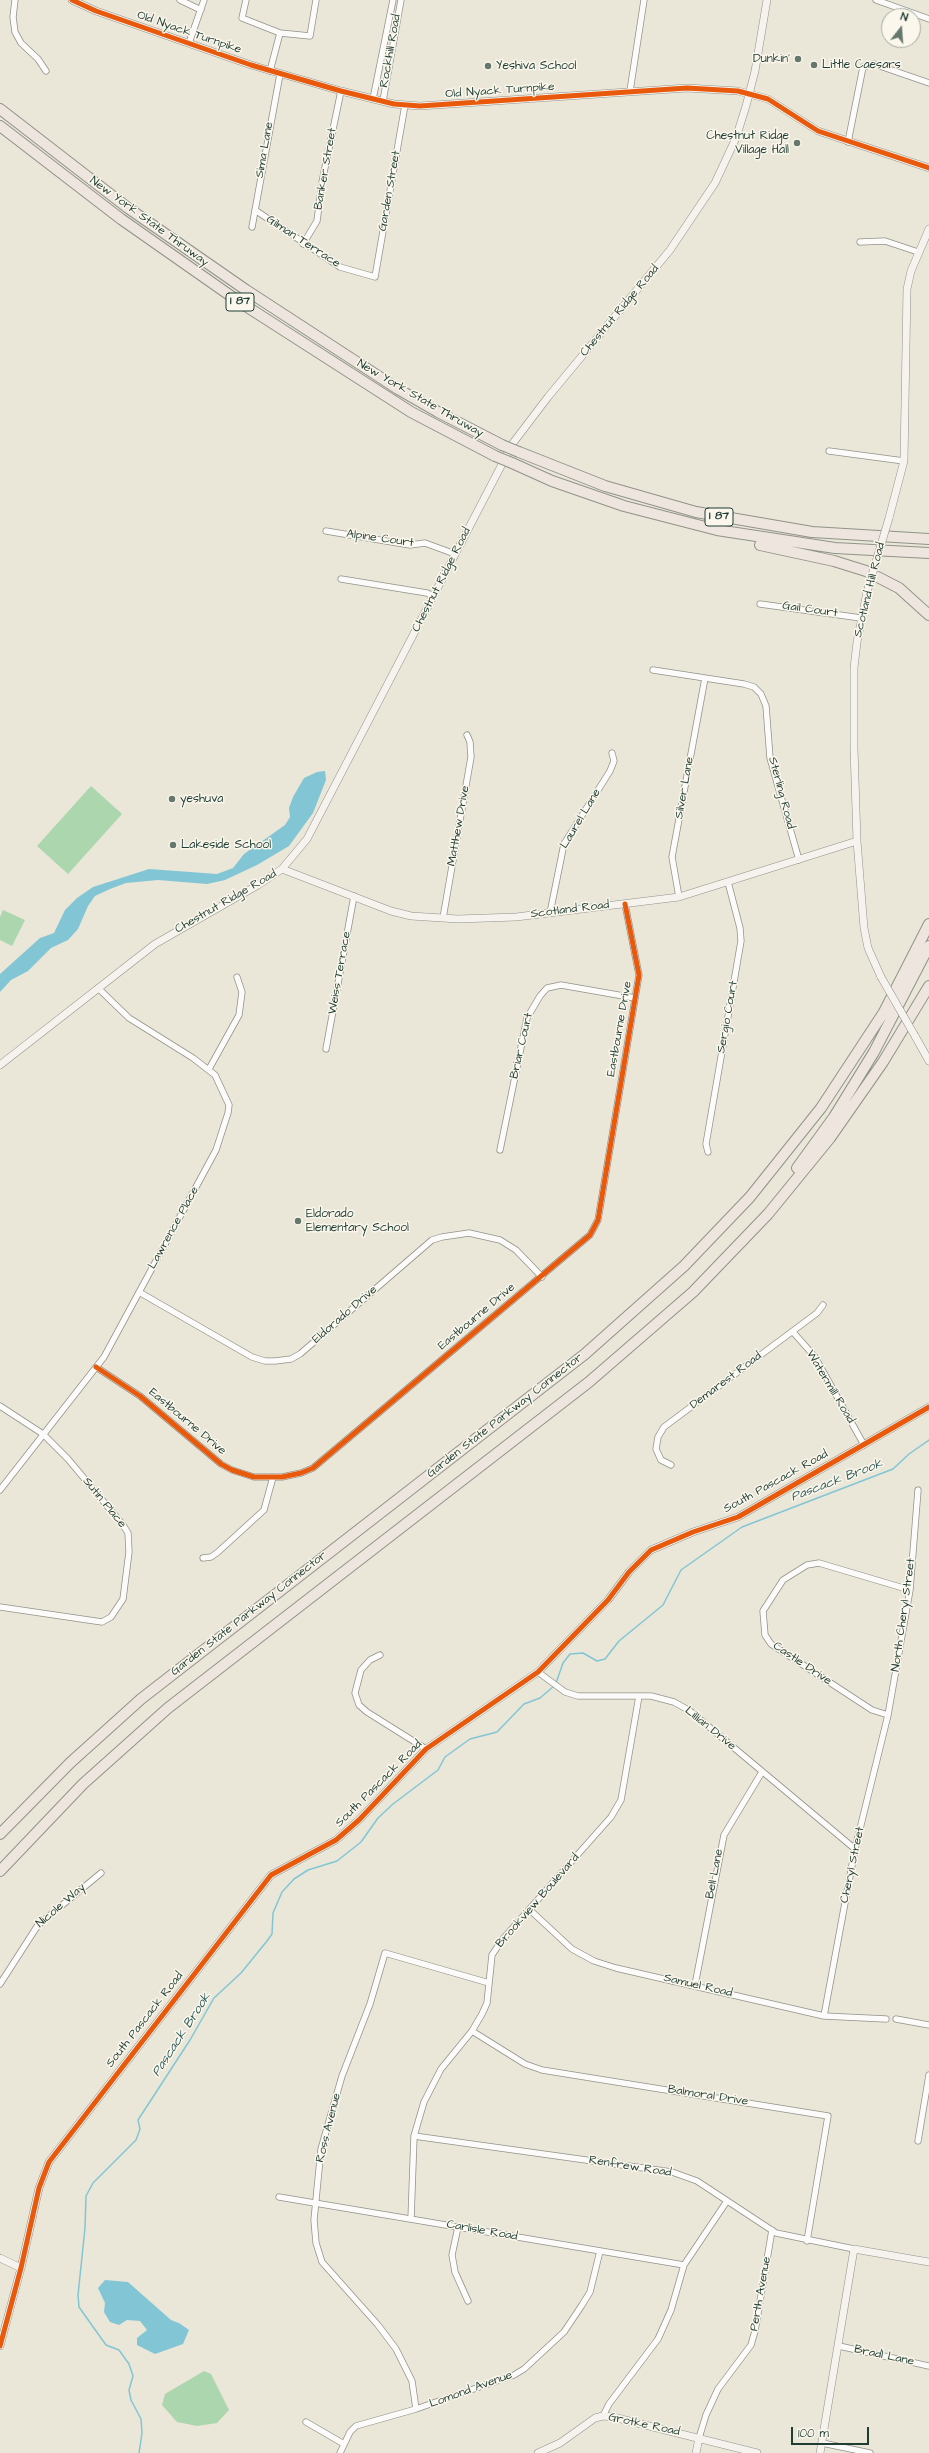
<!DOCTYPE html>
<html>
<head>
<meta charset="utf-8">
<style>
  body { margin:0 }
  #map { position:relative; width:929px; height:2453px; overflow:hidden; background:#eae6d8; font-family:"Architects Daughter",sans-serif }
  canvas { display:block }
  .north { position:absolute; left:881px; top:8px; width:40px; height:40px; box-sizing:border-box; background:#fbf7ec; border:1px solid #a3ada2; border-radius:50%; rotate:17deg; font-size:11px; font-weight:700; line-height:16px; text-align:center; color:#1f3d34 }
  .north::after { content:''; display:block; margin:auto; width:14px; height:18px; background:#66786d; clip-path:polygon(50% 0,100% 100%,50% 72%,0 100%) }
  .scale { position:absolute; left:791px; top:2427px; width:78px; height:18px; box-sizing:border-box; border:2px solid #1f3d34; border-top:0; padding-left:5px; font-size:12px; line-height:14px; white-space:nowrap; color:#1f3d34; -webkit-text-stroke:3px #fbf7ec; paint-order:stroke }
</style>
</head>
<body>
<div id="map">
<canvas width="929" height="2453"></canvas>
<div class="north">N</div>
<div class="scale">100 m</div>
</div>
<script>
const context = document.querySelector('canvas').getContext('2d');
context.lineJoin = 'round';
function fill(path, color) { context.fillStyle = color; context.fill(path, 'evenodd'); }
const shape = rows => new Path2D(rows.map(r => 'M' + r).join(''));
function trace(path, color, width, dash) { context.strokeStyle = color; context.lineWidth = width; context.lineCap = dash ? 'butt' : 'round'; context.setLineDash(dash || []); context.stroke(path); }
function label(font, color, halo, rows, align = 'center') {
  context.font = font + ' "Architects Daughter",sans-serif'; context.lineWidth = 3; context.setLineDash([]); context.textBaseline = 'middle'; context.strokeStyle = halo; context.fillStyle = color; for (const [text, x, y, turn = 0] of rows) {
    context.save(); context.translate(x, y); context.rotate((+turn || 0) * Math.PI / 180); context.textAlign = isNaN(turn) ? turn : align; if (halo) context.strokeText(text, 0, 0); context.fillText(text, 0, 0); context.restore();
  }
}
fill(shape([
  [91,786,122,814,68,874,37,846],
  [3,910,25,920,12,946,0,940,0,917],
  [204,2371,211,2374,229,2410,217,2423,197,2426,177,2422,162,2405,165,2394]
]), '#acd6ad');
fill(shape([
  [325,771,326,780,313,813,289,846,257,865,225,880,207,884,158,880,126,883,110,889,95,896,88,906,78,929,68,940,51,948,28,971,11,980,0,992,0,974,40,938,54,933,65,910,77,898,93,887,149,869,217,874,233,868,244,854,285,825,290,817,289,808,293,797,304,778,317,772],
  [105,2280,128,2282,171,2320,179,2323,189,2330,183,2344,155,2354,137,2345,137,2338,147,2330,140,2321,127,2320,119,2325,110,2322,104,2312,105,2303,98,2288]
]), '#82c6d5');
trace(shape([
  [556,1683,563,1663,570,1654,583,1653,597,1661,605,1659,619,1641,663,1605,681,1570,742,1527,893,1469,909,1454,929,1440],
  [139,2453,142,2433,141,2419,131,2400,129,2390,133,2376,129,2364,119,2350,106,2345,79,2307,78,2295,85,2228,86,2196,93,2183,136,2140,140,2129,138,2120,190,2040,214,1998,241,1973,267,1941,272,1934,273,1913,282,1892,294,1879,308,1870,337,1861,361,1842,378,1818,393,1804,438,1770,445,1757,470,1739,497,1732,524,1704,540,1698,554,1686]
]), '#82c6d5', 1.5);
const street = shape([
  [15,0,13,17,15,32,21,43,38,59,46,71],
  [180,0,201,10],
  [246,0,242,18,280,33,310,36,316,0],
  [876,0,929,19],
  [189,43,204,0],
  [270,71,280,33],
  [630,91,644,0],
  [373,99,393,0],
  [383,101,401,0],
  [848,142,863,67,874,64,929,83],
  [255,210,340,267,375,277,405,105],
  [252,227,280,74],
  [860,242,885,241,918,252],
  [303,244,317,221,322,182,341,91],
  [829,451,904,461],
  [326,531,410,545,425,543,455,554],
  [341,579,427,593,433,596],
  [760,604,861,618],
  [653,670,744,684,754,687,761,694,766,706,770,758,799,860],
  [679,897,672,857,705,678],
  [550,913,564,844,610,771,614,761,612,753],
  [443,918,471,757,470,742,467,735],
  [326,1049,354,896],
  [209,1069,239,1015,242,992,237,977],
  [500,1150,527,1018,540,996,547,988,561,985,635,998],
  [708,1152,706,1144,741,941,740,928,728,882],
  [139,1292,252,1357,265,1361,275,1361,291,1359,300,1354,432,1240,442,1237,469,1233,500,1240,516,1250,542,1277],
  [793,1332,815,1357,864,1445],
  [96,1367,140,1396,221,1464,232,1470,254,1477,282,1477,301,1473,313,1468,590,1235,598,1220,639,975,625,904],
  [0,1406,43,1434,68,1459,123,1525,128,1533,129,1552,123,1599,111,1617,102,1622,0,1607],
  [671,1465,661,1460,656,1449,658,1437,664,1427,817,1313,823,1305],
  [0,1490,104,1357,216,1150,228,1113,229,1105,215,1075,193,1058,129,1018,98,988],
  [203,1558,211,1557,218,1552,264,1510,273,1477],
  [380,1655,370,1660,361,1670,355,1693,359,1705,367,1712,426,1749],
  [538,1672,565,1692,578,1696,651,1696,674,1702,690,1711,855,1849],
  [888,1715,872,1710,771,1644,765,1635,763,1611,783,1580,807,1565,819,1563,910,1590],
  [530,1910,572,1949,594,1961,616,1968,824,2016,886,2019],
  [0,1984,38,1925,101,1873],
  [695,1985,724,1835,762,1772],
  [824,2016,855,1849,888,1715,910,1590,918,1490],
  [896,2019,929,2025],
  [472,2031,525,2064,542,2070,828,2116,807,2241],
  [414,2136,672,2172,697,2181,776,2233,854,2249],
  [918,2141,929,2075],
  [279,2197,684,2265],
  [411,2219,414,2136,424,2102,441,2069,472,2031,482,2014,487,2003,492,1955,502,1940,611,1817,621,1800,639,1696],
  [458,2227,452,2255,455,2272,468,2301],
  [839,2346,929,2366],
  [416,2409,412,2381,396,2349,378,2325,322,2262,316,2243,314,2220,321,2149,342,2076,370,2004,385,1953,489,1983],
  [603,2416,609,2404,658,2339,671,2310,684,2265,727,2201],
  [306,2422,344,2444],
  [699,2438,706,2415,718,2389,751,2345,755,2331,772,2230],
  [822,2443,870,2453],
  [340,2453,350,2432,356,2426,416,2409,514,2375,524,2369,564,2332,582,2305,590,2292,600,2251]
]);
const secondary = shape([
  [72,0,96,11,251,65,341,91,394,104,420,106,687,88,738,91,768,99,818,131,929,168],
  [889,518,904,461,907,289,911,271,929,229],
  [867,592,857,642,854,668,854,748,857,841,864,928,868,948,881,977],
  [282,869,391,911,411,916,458,919,516,917,679,897,857,841],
  [915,1036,929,1061],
  [0,1065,155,944,258,885,282,869,307,839,513,443,548,397,670,250,715,183,736,138,746,106,755,71,767,0],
  [0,2258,21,2268],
  [0,2346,21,2268,39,2188,49,2162,271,1875,336,1840,359,1820,426,1749,538,1672,608,1600,629,1572,651,1550,693,1532,738,1517,929,1407],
  [538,2453,560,2443,595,2418,603,2416,613,2417,757,2453],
  [696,2453,699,2438],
  [820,2453,854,2249,929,2262]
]);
const highway = shape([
  [0,109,128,208,246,290,398,389,438,412,502,445],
  [0,126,121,219,238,301,411,412,495,456],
  [519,452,605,486,696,512,812,532,929,539],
  [512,463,552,481,624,506,717,530,835,548,929,553],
  [760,545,834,561,866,571,899,588,929,615],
  [797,1168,834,1117,874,1052,929,946],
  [0,1834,70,1763,141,1699,585,1354,684,1266,750,1197,821,1108,884,1012,929,924],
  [0,1871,83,1784,168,1708,589,1382,693,1292,768,1214,830,1138,883,1062,929,986]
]);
trace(street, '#90938a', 7);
trace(secondary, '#90938a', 8);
trace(highway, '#90938a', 12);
trace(street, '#fcfbf9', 5.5);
trace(secondary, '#f6f3ef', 7);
trace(highway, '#eee6de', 10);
const secondaryBridge = shape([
  [867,592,889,518],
  [881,977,915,1036]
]);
const highwayBridge = shape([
  [502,445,519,452],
  [495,456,512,463]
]);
trace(secondaryBridge, '#90938a', 8, []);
trace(highwayBridge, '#90938a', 12, []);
trace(secondaryBridge, '#f6f3ef', 7);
trace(highwayBridge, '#eee6de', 10);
trace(shape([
  [72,0,96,11,251,65,341,91,394,104,420,106,687,88,738,91,768,99,818,131,929,168],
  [96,1367,140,1396,221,1464,232,1470,254,1477,282,1477,301,1473,313,1468,590,1235,598,1220,639,975,625,904],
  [0,2346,21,2268,39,2188,49,2162,271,1875,336,1840,359,1820,426,1749,538,1672,608,1600,629,1572,651,1550,693,1532,738,1517,929,1407]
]), '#e8590c', 5);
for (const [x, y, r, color] of [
  [798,59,4,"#66786d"],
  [814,65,4,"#66786d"],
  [488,66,4,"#66786d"],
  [797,143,4,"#66786d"],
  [172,799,4,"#66786d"],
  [173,845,4,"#66786d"],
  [298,1221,4,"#66786d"]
]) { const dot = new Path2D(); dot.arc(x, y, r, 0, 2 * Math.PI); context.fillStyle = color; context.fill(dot); trace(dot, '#fbf7ec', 1.5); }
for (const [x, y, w] of [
  [240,302,28],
  [719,517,28]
]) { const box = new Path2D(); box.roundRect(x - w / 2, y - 9, w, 18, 3); context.fillStyle = '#fbf7ec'; context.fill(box); trace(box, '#1f3d34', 1); }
label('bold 11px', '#1f3d34', null, [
  ["I 87",240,302],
  ["I 87",719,517]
]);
label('12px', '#1f3d34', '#fbf7ec', [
  ["Old Nyack Turnpike",189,33,19],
  ["Rockhill Road",391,51,-80],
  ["Old Nyack Turnpike",500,91,-4],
  ["Sima Lane",265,150,-80],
  ["Banker Street",326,169,-80],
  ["Garden Street",390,191,-80],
  ["New York State Thruway",149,222,36],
  ["Gilman Terrace",303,242,33],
  ["Chestnut Ridge Road",620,311,-50],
  ["New York State Thruway",420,399,30],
  ["Alpine Court",380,539,8],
  ["Chestnut Ridge Road",442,580,-63],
  ["Scotland Hill Road",870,590,-76],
  ["Gail Court",810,610,8],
  ["Silver Lane",685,788,-80],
  ["Sterling Road",781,793,75],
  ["Laurel Lane",581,819,-59],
  ["Matthew Drive",459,826,-80],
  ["Chestnut Ridge Road",226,902,-30],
  ["Scotland Road",570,910,-7],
  ["Weiss Terrace",340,973,-80],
  ["Sergio Court",728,1017,-80],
  ["Eastbourne Drive",620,1029,-80],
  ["Briar Court",522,1046,-77],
  ["Lawrence Place",174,1228,-61],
  ["Eldorado Drive",345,1315,-41],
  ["Eastbourne Drive",477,1317,-40],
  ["Demarest Road",726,1381,-37],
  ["Watermill Road",830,1387,59],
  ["Garden State Parkway Connector",505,1416,-38],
  ["Eastbourne Drive",187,1422,40],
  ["South Pascack Road",776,1482,-29],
  ["Sutin Place",104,1503,51],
  ["Garden State Parkway Connector",249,1614,-38],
  ["North Cheryl Street",904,1615,-82],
  ["Castle Drive",802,1664,34],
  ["Lillian Drive",710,1729,39],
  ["South Pascack Road",379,1784,-45],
  ["Cheryl Street",853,1865,-78],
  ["Bell Lane",715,1874,-79],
  ["Brookview Boulevard",538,1901,-49],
  ["Nicole Way",61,1906,-41],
  ["Samuel Road",698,1986,13],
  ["South Pascack Road",145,2020,-52],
  ["Balmoral Drive",708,2096,9],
  ["Ross Avenue",329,2128,-76],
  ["Renfrew Road",630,2167,9],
  ["Carlisle Road",482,2231,10],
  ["Perth Avenue",761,2294,-80],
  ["Bradl Lane",884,2356,12],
  ["Lomond Avenue",471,2390,-20],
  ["Grotke Road",644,2425,12]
]);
label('12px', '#1f3d34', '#fbf7ec', [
  ["Dunkin'",790,59,"right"],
  ["Little Caesars",822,65],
  ["Yeshiva School",496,66],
  ["Chestnut Ridge",789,136,"right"],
  ["Village Hall",789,150,"right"],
  ["yeshuva",180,799],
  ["Lakeside School",181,845],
  ["Eldorado",306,1214],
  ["Elementary School",306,1228]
], 'left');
label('italic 13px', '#2d5c5c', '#fbf7ec', [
  ["Pascack Brook",837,1481,-21],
  ["Pascack Brook",182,2035,-57]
]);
</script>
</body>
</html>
